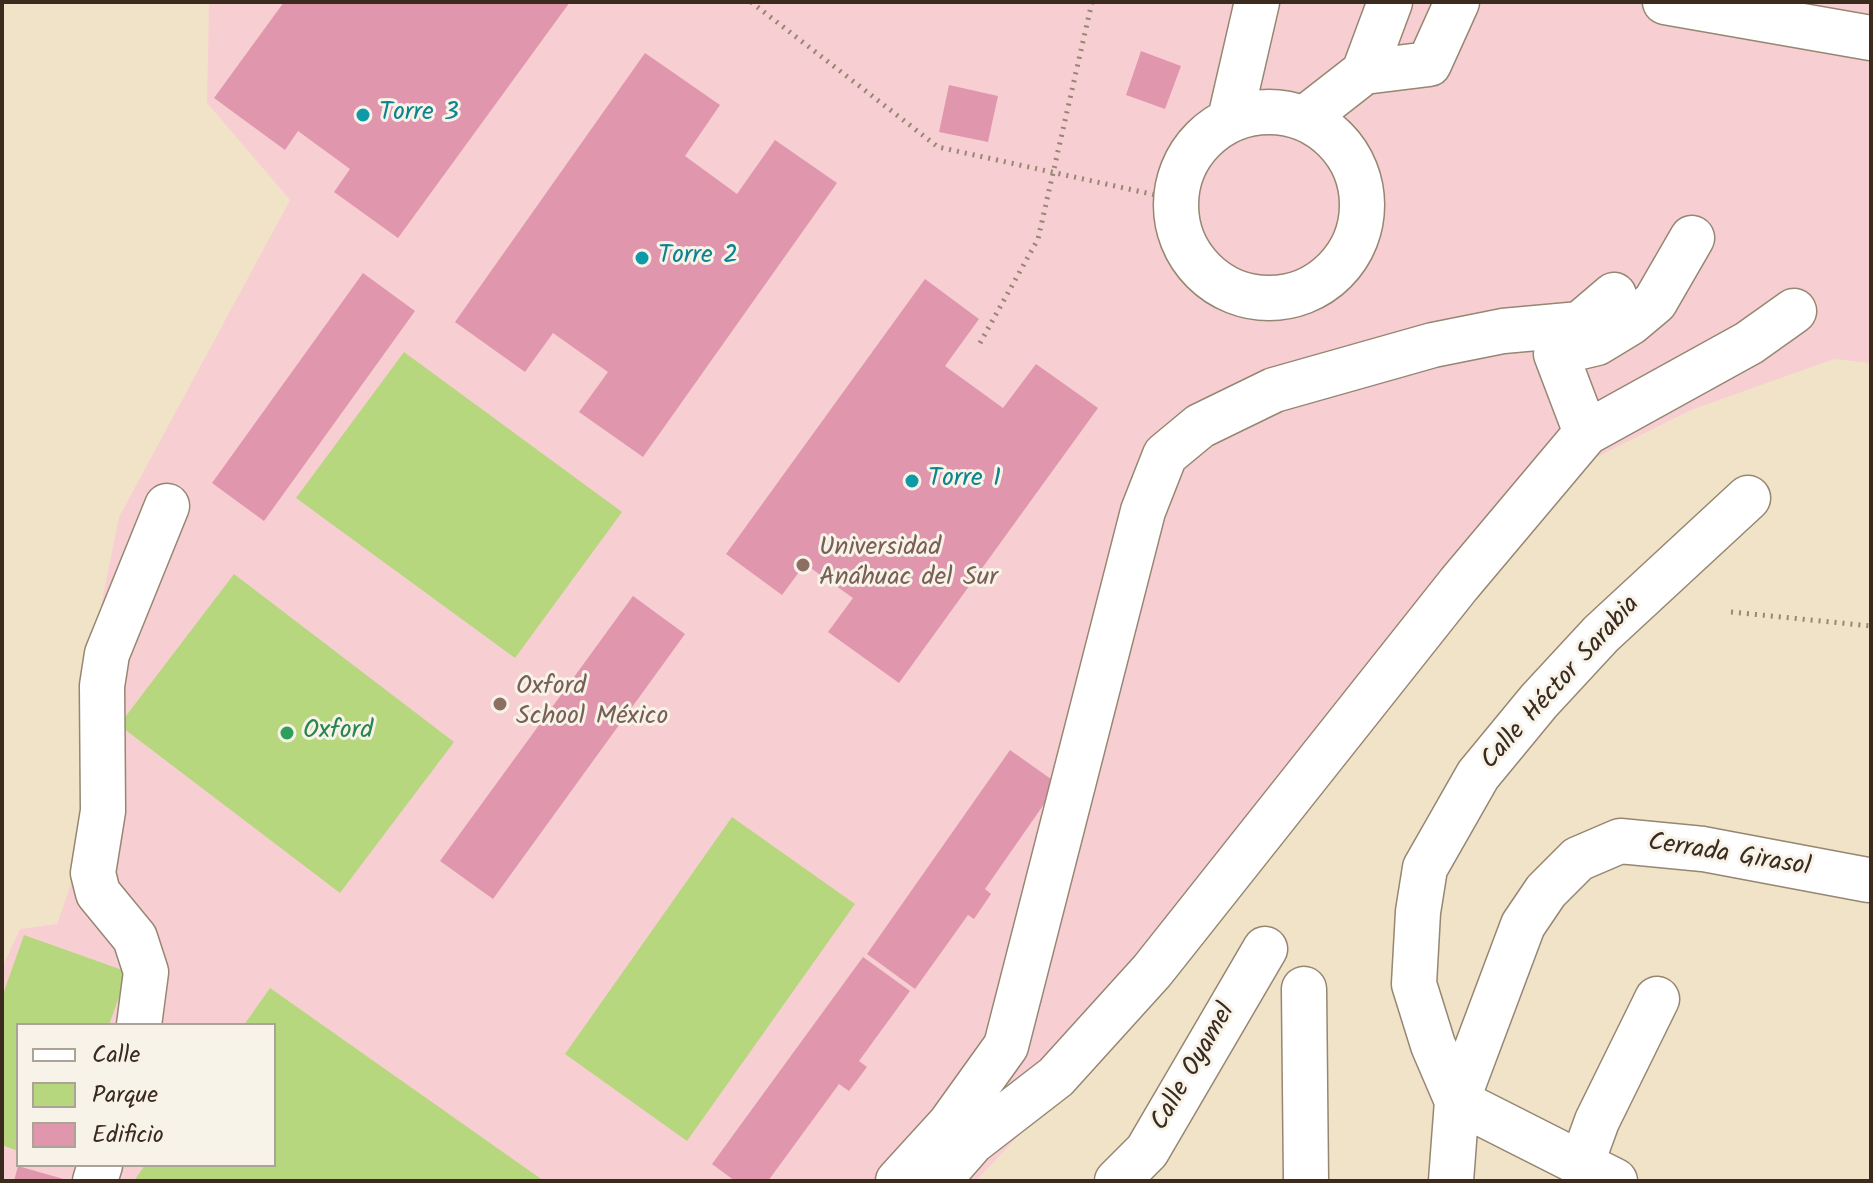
<!DOCTYPE html>
<html>
<head>
<meta charset="utf-8">
<style>
  body { margin:0 }
  #map { position:relative; width:1873px; height:1183px; overflow:hidden; background:#f1e3c7; font-family:Kalam,sans-serif }
  canvas { display:block }
  .frame { position:absolute; inset:0; border:4px solid #3b2a1e; pointer-events:none }
  .legend { position:absolute; left:16px; top:1023px; width:260px; height:144px; box-sizing:border-box; background:#f7f3e8; border:2px solid #aca397; margin:0; padding:10px 14px; list-style:none; font-size:24px; color:#3b2a1e }
  .legend li { display:flex; align-items:center; gap:16px; height:40px }
  .legend b { width:40px; border:2px solid #aca397 }
</style>
</head>
<body>
<div id="map">
<canvas width="1873" height="1183"></canvas>
<div class="frame"></div>
<ul class="legend">
<li><b style="height:10px;background:#fff"></b>Calle</li>
<li><b style="height:22px;background:#b7d77f"></b>Parque</li>
<li><b style="height:22px;background:#e097ae"></b>Edificio</li>
</ul>
</div>
<script>
const context = document.querySelector('canvas').getContext('2d');
context.lineJoin = 'round';
function fill(path, color) { context.fillStyle = color; context.fill(path, 'evenodd'); }
const shape = rows => new Path2D(rows.map(r => 'M' + r).join(''));
function trace(path, color, width, dash) { context.strokeStyle = color; context.lineWidth = width; context.lineCap = dash ? 'butt' : 'round'; context.setLineDash(dash || []); context.stroke(path); }
function label(font, color, halo, rows, align = 'center') {
  context.font = font + ' Kalam,sans-serif'; context.lineWidth = 6; context.setLineDash([]); context.textBaseline = 'middle'; context.strokeStyle = halo; context.fillStyle = color; for (const [text, x, y, turn = 0] of rows) {
    context.save(); context.translate(x, y); context.rotate((+turn || 0) * Math.PI / 180); context.textAlign = isNaN(turn) ? turn : align; if (halo) context.strokeText(text, 0, 0); context.fillText(text, 0, 0); context.restore();
  }
}
fill(shape([
  [209,2,1871,2,1871,363,1834,359,1691,410,1579,466,1033,1120,976,1181,2,1181,2,968,20,929,57,924,82,853,86,680,119,517,290,200,207,103],
  [18,1025,274,1025,274,1165,18,1165]
]), '#f7cfd2');
fill(shape([
  [404,352,622,512,515,658,296,498],
  [234,574,454,742,340,893,119,725],
  [732,817,855,904,687,1141,565,1054],
  [24,935,128,972,109,1025,18,1025,18,1151,2,1145,2,997],
  [270,988,544,1181,134,1181,145,1165,274,1165,274,1025,244,1025]
]), '#b7d77f');
fill(shape([
  [284,2,570,2,398,238,334,192,350,169,298,131,285,150,214,98],
  [1141,51,1181,66,1165,109,1126,95],
  [645,53,720,105,685,156,737,194,775,140,837,183,643,457,579,412,608,372,553,333,525,372,455,322],
  [949,85,998,96,988,142,939,132],
  [363,273,415,311,264,521,212,483],
  [925,279,979,319,945,366,1003,408,1036,364,1098,408,899,683,828,632,853,598,805,564,782,595,726,554],
  [633,596,685,634,493,899,440,861],
  [1010,750,1058,784,985,889,991,894,974,919,968,915,915,989,867,954],
  [863,957,910,991,859,1061,867,1067,849,1091,839,1084,768,1181,735,1181,712,1164],
  [18,1166,67,1180,67,1181,14,1181]
]), '#e097ae');
const minor = shape([
  [1665,2,1871,38],
  [1364,72,1390,2],
  '1176 205a93 93 0 1 1 186 0a93 93 0 1 1-186 0Z',
  [1305,118,1364,72,1429,64,1457,2],
  [1230,119,1257,2],
  [1572,349,1597,343,1630,323,1655,302,1692,238],
  [1556,354,1586,433],
  [1304,989,1306,1181],
  [139,1025,146,972,135,938,98,893,93,873,103,811,102,686,107,654,167,506],
  [1457,1101,1523,925,1546,891,1578,859,1620,841,1703,849,1868,880],
  [1457,1101,1615,1181],
  [1581,1165,1597,1121,1657,999],
  [95,1181,100,1165],
  [898,1181,950,1124,1006,1046,1143,511,1165,455,1200,426,1274,390,1433,345,1503,331,1580,324,1614,295],
  [938,1181,972,1142,1056,1077,1152,971,1459,584,1586,433,1749,343,1794,311],
  [1117,1181,1147,1151,1265,949],
  [1451,1181,1457,1101,1433,1045,1414,984,1418,912,1425,868,1478,775,1539,701,1601,634,1748,498]
]);
trace(minor, '#968672', 47);
trace(shape([
  [751,2,938,147,1174,199],
  [980,343,1038,239,1092,2],
  [1731,612,1871,626]
]), '#968672', 5, [2, 6]);
trace(minor, '#fff', 44);
for (const [x, y, r, color] of [
  [363,115,8,"#0f9aa8"],
  [642,258,8,"#0f9aa8"],
  [912,481,8,"#0f9aa8"],
  [803,565,8,"#8d6e63"],
  [500,704,8,"#8d6e63"],
  [287,733,8,"#2e9e5b"]
]) { const dot = new Path2D(); dot.arc(x, y, r, 0, 2 * Math.PI); context.fillStyle = color; context.fill(dot); trace(dot, '#f7f3e8', 3); }
label('26px', '#0d838f', '#f7f3e8', [
  ["Torre 3",379,115],
  ["Torre 2",658,258],
  ["Torre 1",928,481]
], 'left');
label('26px', '#785e54', '#f7f3e8', [
  ["Universidad",819,550],
  ["Anáhuac del Sur",819,580],
  ["Oxford",516,689],
  ["School México",516,719]
], 'left');
label('26px', '#3b2a1e', '#f7f3e8', [
  ["Calle Héctor Sarabia",1562,684,-48],
  ["Cerrada Girasol",1729,857,9],
  ["Calle Oyamel",1195,1068,-60]
]);
label('26px', '#27864d', '#f7f3e8', [
  ["Oxford",303,733]
], 'left');
</script>
</body>
</html>
